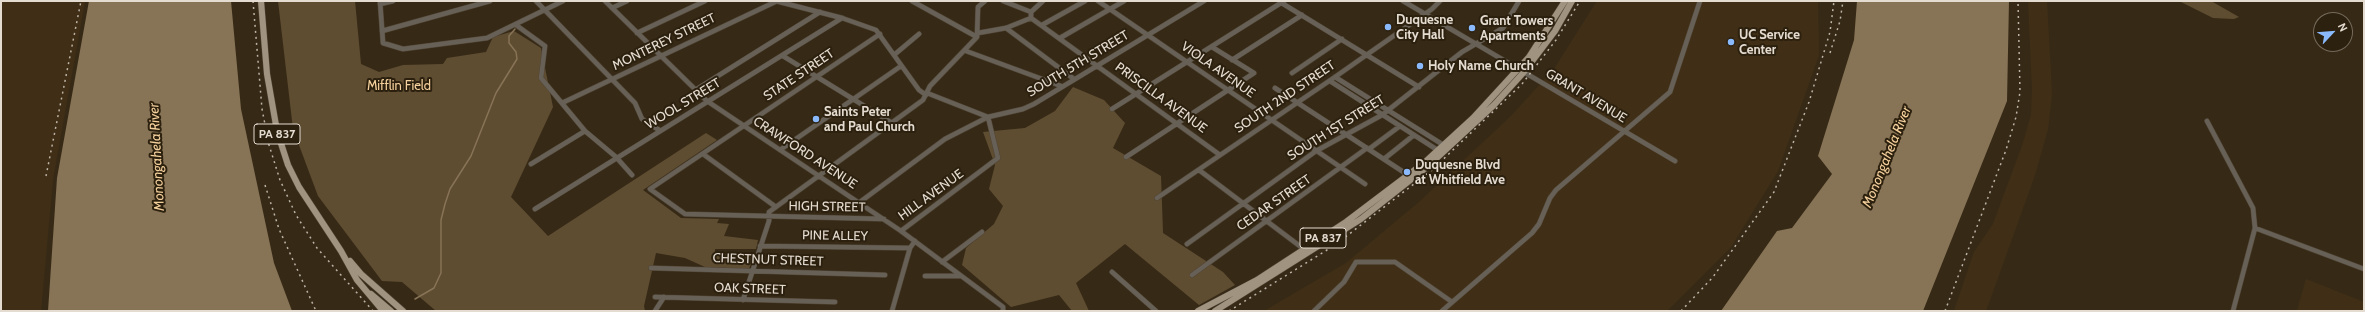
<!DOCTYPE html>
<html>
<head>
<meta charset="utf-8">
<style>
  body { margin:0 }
  #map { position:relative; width:2365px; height:312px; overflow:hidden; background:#362a17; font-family:Cabin,sans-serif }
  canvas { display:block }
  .frame { position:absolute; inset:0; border:2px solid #e5dcd1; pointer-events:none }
  .north { position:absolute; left:2313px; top:12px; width:40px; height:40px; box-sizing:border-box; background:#2c200e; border:1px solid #766b5c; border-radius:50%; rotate:64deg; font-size:11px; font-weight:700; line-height:16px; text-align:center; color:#e5dcd1 }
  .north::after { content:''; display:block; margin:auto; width:14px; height:18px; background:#8abafc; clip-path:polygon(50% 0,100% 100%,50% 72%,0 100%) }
</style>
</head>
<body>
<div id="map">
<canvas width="2365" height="312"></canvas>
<div class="frame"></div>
<div class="north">N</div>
</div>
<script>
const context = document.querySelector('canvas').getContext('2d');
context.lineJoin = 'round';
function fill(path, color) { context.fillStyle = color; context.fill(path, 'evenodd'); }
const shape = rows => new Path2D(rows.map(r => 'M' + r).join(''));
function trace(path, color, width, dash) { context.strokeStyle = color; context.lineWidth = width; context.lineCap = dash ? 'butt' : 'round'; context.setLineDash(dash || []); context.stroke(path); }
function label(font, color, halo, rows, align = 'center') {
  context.font = font + ' Cabin,sans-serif'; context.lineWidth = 4; context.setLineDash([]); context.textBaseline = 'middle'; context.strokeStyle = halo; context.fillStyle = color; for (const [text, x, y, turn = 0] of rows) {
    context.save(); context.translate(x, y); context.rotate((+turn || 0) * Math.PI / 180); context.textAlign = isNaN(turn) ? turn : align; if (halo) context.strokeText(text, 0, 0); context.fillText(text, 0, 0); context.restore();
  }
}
fill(shape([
  [1,1,85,1,53,179,41,311,1,311],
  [1597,1,1818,1,1819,55,1778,171,1731,247,1667,311,1264,311,1346,263,1419,202,1510,117,1554,69],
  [2028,1,2047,1,2052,94,2048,129,2035,175,1986,311,1954,311,1974,252,1993,224,2022,146,2031,115,2032,89],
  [2306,279,2364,302,2364,311,2297,311]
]), '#402f16');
fill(shape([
  [278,1,355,1,361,64,379,72,403,65,443,64,447,58,486,52,493,37,514,31,541,48,553,107,511,197,548,236,706,133,717,140,643,190,681,218,719,219,717,223,729,224,724,236,758,240,756,249,715,249,715,254,754,256,749,269,705,267,685,258,656,253,644,306,645,311,436,311,402,282,382,281,318,196,293,129],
  [2179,1,2211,1,2239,17,2234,19,2213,18],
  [1073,87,1104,100,1125,123,1113,148,1161,176,1163,233,1223,272,1235,285,1199,305,1125,244,1076,283,1089,311,1072,311,1059,295,1011,307,962,265,966,248,994,224,1003,206,989,189,995,165,983,132,1025,128,1055,111]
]), '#5f4d32');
fill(shape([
  [89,1,231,1,241,109,274,263,292,311,48,311,57,178],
  [1857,1,2009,1,2007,101,1923,311,1721,311,1777,231,1792,228,1832,174,1818,156,1854,40]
]), '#877356');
trace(shape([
  [415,299,434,288,441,273,441,220,445,204,450,189,471,156,496,93,517,59,516,52,509,43,509,36,515,29]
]), '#877356', 1.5);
const minor = shape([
  [380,1,383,43,403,49,487,38,563,1],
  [536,1,635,103,642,119,659,130],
  [605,1,707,101,901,231,1003,307,1003,311],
  [776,1,842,18,876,30,919,90,926,95],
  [912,1,977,37],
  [1003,1,1031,12],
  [1098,1,1365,184],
  [1403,1,1675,161],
  [1280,2,1419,87],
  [380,4,393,1],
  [612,8,627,1],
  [1031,18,1220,155],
  [516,25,545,46,541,78,585,131,616,157,632,175],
  [1042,25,1085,1],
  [1006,28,1074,79],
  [382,31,490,1],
  [637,33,705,1],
  [978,33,1006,28,1031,18,1031,12,1043,1],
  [880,34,650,189,685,214,884,219],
  [1060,38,1124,1],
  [966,51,1061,86],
  [894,55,919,34],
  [783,56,892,123],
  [1232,60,1302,15],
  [1292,73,1342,39],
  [1335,77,1445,146],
  [1330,81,1439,151],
  [1275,88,1408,175],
  [697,89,820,12],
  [562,103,777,1],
  [1112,109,1284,1],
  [2207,121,2253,208,2255,228,2233,311],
  [1369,149,1400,126],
  [780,150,901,66],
  [703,154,776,207],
  [1126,157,1254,73,1212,47],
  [1384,159,1414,135],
  [531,164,585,131],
  [1199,170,1305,250],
  [1157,198,1335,77,1432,9,1440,1],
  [860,202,945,139,988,117,1023,109,1034,104,1204,1],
  [535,209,842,18],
  [2255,228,2364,269],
  [901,231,998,158,988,117,927,93],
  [1187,244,1316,151,1382,115,1462,52,1503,28,1519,1],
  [760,246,910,248],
  [942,262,982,232],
  [651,268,885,275],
  [1112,272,1156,311],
  [1192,275,1367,148],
  [925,276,961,276],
  [655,297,835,302],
  [743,300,769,221,769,212,923,100,930,86,977,37,978,7,985,1],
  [655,311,664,297],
  [892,311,910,248,915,241],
  [1314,311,1344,282,1356,262,1395,262,1452,302],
  [1442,311,1532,233,1539,224,1550,198,1556,190,1670,92,1700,1]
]);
const major = shape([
  [261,1,267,74,277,131,288,165,299,187,341,251,357,280,383,311],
  [350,261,361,274,403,311],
  [371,294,391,311],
  [1198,311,1257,280,1346,222,1424,163,1473,118,1529,57,1565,1],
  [1215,311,1361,219,1427,167,1494,105,1524,72,1555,31,1572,1]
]);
trace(minor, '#524635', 5.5);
trace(major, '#524635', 7);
trace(minor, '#676057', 4.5);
trace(major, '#a09481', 6);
trace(shape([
  [253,1,262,109,269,145,280,180,296,215,317,248,373,311],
  [1830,53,1840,21,1843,1],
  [46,176,81,1],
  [265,185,279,229,316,311],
  [1229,311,1335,245,1432,170,1522,84,1556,40,1580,1],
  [1681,311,1713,277,1774,192,1809,102,1830,32,1834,1],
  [1945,311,2006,150,2016,117,2020,92,2018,1]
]), '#bdb3a6', 1.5, [2, 4]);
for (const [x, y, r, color] of [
  [1388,27,4,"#8abafc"],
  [1472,28,4,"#8abafc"],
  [1731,42,4,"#8abafc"],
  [1420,66,4,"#8abafc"],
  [816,119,4,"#8abafc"],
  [1407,172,4,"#8abafc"]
]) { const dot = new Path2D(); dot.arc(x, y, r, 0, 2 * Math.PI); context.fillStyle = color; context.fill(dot); trace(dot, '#2c200e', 1.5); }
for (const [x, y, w] of [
  [277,134,46],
  [1323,238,46]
]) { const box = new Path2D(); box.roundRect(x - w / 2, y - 10, w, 20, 3); context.fillStyle = '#2c200e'; context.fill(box); trace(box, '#e5dcd1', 1); }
label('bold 12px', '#e5dcd1', null, [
  ["PA 837",277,134],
  ["PA 837",1323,238]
]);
label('bold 13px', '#e5dcd1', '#2c200e', [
  ["Duquesne",1396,20],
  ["City Hall",1396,35],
  ["Grant Towers",1480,21],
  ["Apartments",1480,36],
  ["UC Service",1739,35],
  ["Center",1739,50],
  ["Holy Name Church",1428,66],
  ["Saints Peter",824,112],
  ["and Paul Church",824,127],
  ["Duquesne Blvd",1415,165],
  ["at Whitfield Ave",1415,180]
], 'left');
label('13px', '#e5dcd1', '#2c200e', [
  ["MONTEREY STREET",664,42,-26],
  ["SOUTH 5TH STREET",1078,64,-31],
  ["VIOLA AVENUE",1218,70,35],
  ["STATE STREET",799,75,-34],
  ["GRANT AVENUE",1586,96,31],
  ["SOUTH 2ND STREET",1285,97,-34],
  ["PRISCILLA AVENUE",1161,98,36],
  ["WOOL STREET",683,104,-31],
  ["SOUTH 1ST STREET",1336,128,-32],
  ["CRAWFORD AVENUE",805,153,33],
  ["HILL AVENUE",931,195,-36],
  ["CEDAR STREET",1274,203,-35],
  ["HIGH STREET",827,207,1],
  ["PINE ALLEY",835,236,1],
  ["CHESTNUT STREET",768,260,2],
  ["OAK STREET",750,289,2]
]);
label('13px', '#f6d29e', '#2c200e', [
  ["Mifflin Field",399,86]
]);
label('italic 14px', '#f4d09c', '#2c200e', [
  ["Monongahela River",157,157,-93],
  ["Monongahela River",1887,157,-68]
]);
</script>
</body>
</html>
